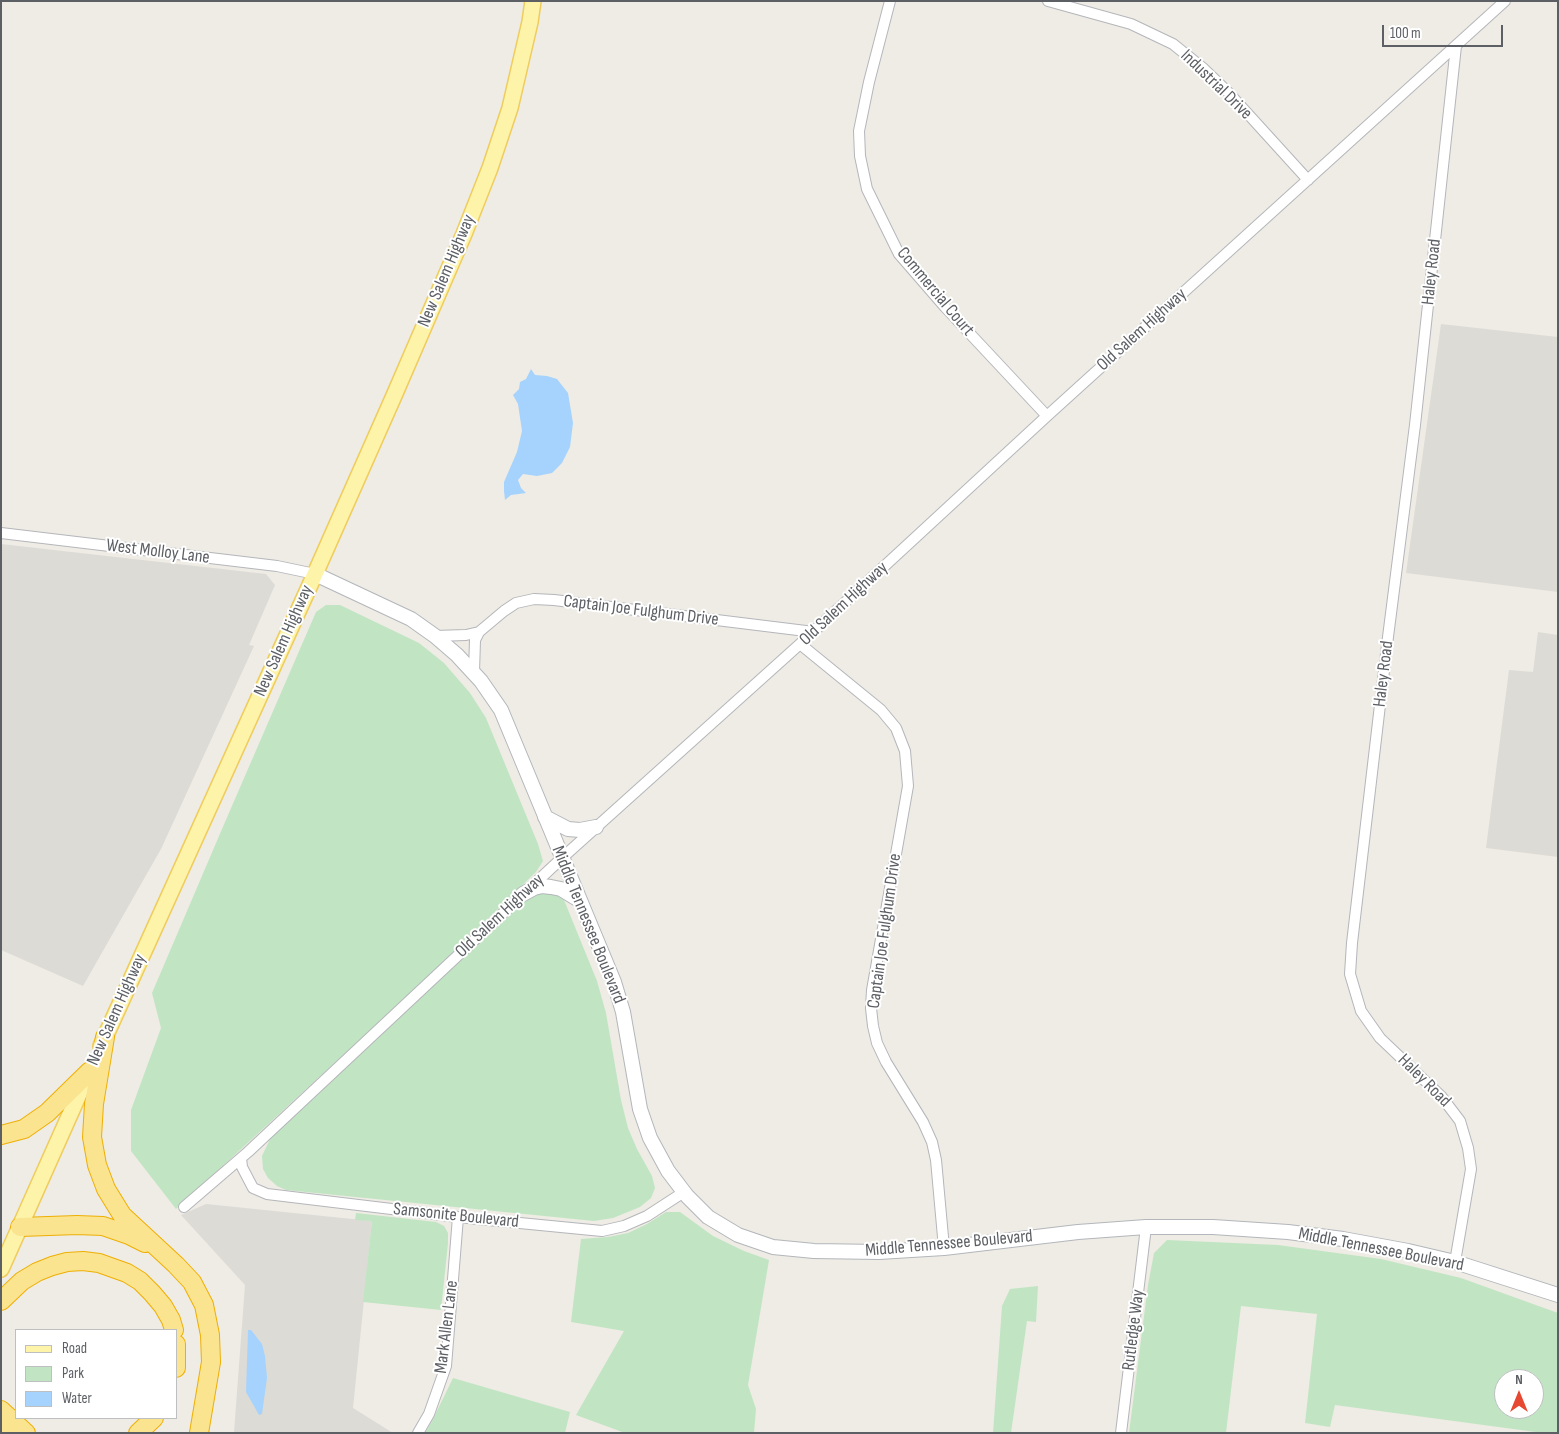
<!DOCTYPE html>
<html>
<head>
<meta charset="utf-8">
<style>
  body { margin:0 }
  #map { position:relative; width:1559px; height:1434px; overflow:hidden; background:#eeece4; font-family:"Sofia Sans Condensed",sans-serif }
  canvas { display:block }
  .frame { position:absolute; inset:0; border:2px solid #5c5f64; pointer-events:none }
  .legend { position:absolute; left:15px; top:1329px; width:162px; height:90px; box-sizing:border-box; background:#fff; border:1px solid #bebfc1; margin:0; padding:6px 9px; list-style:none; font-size:15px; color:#5c5f64 }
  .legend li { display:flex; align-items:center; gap:10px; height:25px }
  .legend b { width:25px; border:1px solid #bebfc1 }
  .north { position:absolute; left:1494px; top:1369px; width:50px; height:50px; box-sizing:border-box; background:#fff; border:1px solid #bebfc1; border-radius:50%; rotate:0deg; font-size:14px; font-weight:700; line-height:20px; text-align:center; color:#5c5f64 }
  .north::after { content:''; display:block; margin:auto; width:18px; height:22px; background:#e64832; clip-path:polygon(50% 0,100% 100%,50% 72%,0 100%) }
  .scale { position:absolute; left:1382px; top:25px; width:121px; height:22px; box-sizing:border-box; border:2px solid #5c5f64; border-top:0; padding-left:6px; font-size:15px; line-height:18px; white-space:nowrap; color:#5c5f64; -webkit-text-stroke:4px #fff; paint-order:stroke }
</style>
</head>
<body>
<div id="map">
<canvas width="1559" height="1434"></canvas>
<div class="frame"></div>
<ul class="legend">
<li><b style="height:6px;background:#fdf4aa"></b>Road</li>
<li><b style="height:14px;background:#c1e5c3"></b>Park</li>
<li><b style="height:14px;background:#a5d3fd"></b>Water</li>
</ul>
<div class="north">N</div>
<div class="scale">100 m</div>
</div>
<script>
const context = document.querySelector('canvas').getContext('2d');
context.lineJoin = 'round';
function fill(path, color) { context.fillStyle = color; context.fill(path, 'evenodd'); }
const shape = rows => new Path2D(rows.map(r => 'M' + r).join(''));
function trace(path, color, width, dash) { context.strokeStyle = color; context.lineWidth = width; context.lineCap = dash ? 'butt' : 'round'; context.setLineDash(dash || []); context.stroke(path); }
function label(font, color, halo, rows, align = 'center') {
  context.font = font + ' "Sofia Sans Condensed",sans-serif'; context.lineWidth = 4; context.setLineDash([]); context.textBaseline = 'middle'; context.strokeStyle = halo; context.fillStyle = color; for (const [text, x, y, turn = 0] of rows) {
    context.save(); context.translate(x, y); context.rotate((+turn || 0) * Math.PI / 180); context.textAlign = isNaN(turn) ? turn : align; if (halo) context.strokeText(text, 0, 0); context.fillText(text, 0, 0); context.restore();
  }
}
fill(shape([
  [1441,324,1558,337,1558,592,1406,573],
  [1,544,266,574,275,585,249,645,254,646,161,849,83,986,1,950],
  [1538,632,1558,635,1558,857,1486,848,1509,670,1533,672],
  [206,1204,372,1221,353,1408,393,1433,234,1432,245,1285,181,1215]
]), '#dddbd6');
fill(shape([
  [326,605,340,605,419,643,444,663,470,693,486,718,538,844,543,861,536,872,430,975,176,1209,131,1151,131,1110,161,1028,152,993,225,822,316,612],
  [545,891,555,894,564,900,597,981,606,1013,621,1100,628,1128,637,1149,652,1176,655,1188,651,1198,640,1207,613,1218,594,1221,286,1190,277,1186,268,1178,263,1169,262,1156,272,1135,521,902,533,893],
  [666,1212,680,1212,713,1236,744,1251,769,1260,748,1385,756,1409,754,1433,625,1433,576,1415,624,1331,571,1322,581,1239,608,1237,628,1233,647,1224],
  [356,1213,436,1222,444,1226,448,1233,448,1243,441,1310,363,1302,372,1221,355,1220],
  [1167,1240,1278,1245,1381,1259,1461,1278,1558,1313,1558,1433,1543,1433,1335,1405,1330,1427,1305,1423,1317,1314,1241,1306,1226,1433,1129,1433,1148,1285,1154,1253],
  [1504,1379,1534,1379,1534,1409,1504,1409],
  [1038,1286,1036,1322,1027,1321,1011,1433,993,1433,1002,1306,1010,1289],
  [453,1378,570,1412,565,1433,425,1433,432,1421]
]), '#c1e5c3');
fill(shape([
  [531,369,535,375,547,376,557,379,568,393,573,423,570,447,562,463,552,473,537,476,523,474,518,480,521,488,526,493,511,495,505,500,504,491,504,482,517,452,522,431,518,404,513,395,519,389,520,382,526,379],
  [248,1330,251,1330,262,1344,265,1356,267,1378,262,1414,259,1415,246,1392]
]), '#a5d3fd');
const street = shape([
  [890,1,869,82,859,131,860,156,867,189,899,254,945,307,1047,416],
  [1048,1,1131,24,1173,44,1204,69,1228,92,1308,180],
  [1,533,277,566,315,574],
  [435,636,466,635,479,632],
  [800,644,881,710,896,728,905,751,908,786,872,990,871,1008,873,1026,877,1043,886,1062,923,1122,932,1142,936,1160,944,1248],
  [474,672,475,640,479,632,504,611,516,603,534,599,554,600,814,632],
  [241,1158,242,1167,253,1188,267,1194,458,1217,602,1231,624,1226,647,1216,684,1192],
  [184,1207,248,1152,562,858,800,644,1047,416,1505,1],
  [1455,1262,1471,1169,1468,1148,1460,1121,1441,1096,1380,1038,1361,1011,1350,974,1352,943,1388,637,1415,425,1456,46],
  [418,1433,429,1414,446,1366,458,1217],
  [1121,1433,1146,1227]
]);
const secondary = shape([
  [315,574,411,619,435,636,457,655,481,681,501,710,614,982,623,1012,640,1109,650,1138,668,1171,687,1196,708,1217,738,1235,773,1247,814,1251,879,1252,944,1248,1078,1232,1146,1227,1213,1227,1288,1232,1343,1239,1408,1251,1455,1262,1558,1295],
  [545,817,568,829,580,830,596,827],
  [523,894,534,888,542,886,551,887,561,889,579,900]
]);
const primary = shape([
  [101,1046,315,574,393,398,464,234,490,168,510,108,530,22,533,1],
  [1,1269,88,1074]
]);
const highway = shape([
  [105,1037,94,1104,92,1137,97,1165,106,1189,122,1215,176,1265,192,1282,204,1305,210,1335,211,1362,199,1433],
  [1,1135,24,1129,47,1113,90,1071],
  [20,1227,77,1225,103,1226,129,1235,145,1243],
  [1,1301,22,1281,37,1272,52,1266,67,1262,83,1261,99,1263,127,1273,140,1281,152,1293,163,1306,171,1320,174,1330],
  [176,1344,176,1368],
  [1,1410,26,1433],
  [1,1429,5,1433],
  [138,1433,154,1418]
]);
trace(street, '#b5b6bb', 12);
trace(secondary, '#b3b6bb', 16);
trace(primary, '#efcc5d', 18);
trace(highway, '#eeaf04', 20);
trace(street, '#fff', 10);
trace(secondary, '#fff', 14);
trace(primary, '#fdf4aa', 15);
trace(highway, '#fbe48f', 18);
label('18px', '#5c5f64', '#fff', [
  ["Industrial Drive",1216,85,44],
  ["New Salem Highway",447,271,-67],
  ["Haley Road",1432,272,-84],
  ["Commercial Court",935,292,50],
  ["Old Salem Highway",1142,330,-42],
  ["West Molloy Lane",158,552,7],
  ["Old Salem Highway",844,604,-43],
  ["Captain Joe Fulghum Drive",641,611,7],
  ["New Salem Highway",284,641,-66],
  ["Haley Road",1384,674,-83],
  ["Old Salem Highway",500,916,-43],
  ["Middle Tennessee Boulevard",588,925,68],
  ["Captain Joe Fulghum Drive",885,931,-82],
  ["New Salem Highway",117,1010,-66],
  ["Haley Road",1424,1081,45],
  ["Samsonite Boulevard",456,1216,6],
  ["Middle Tennessee Boulevard",949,1244,-5],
  ["Middle Tennessee Boulevard",1381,1250,11],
  ["Mark Allen Lane",447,1327,-83],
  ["Rutledge Way",1134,1330,-83]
]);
</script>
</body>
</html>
